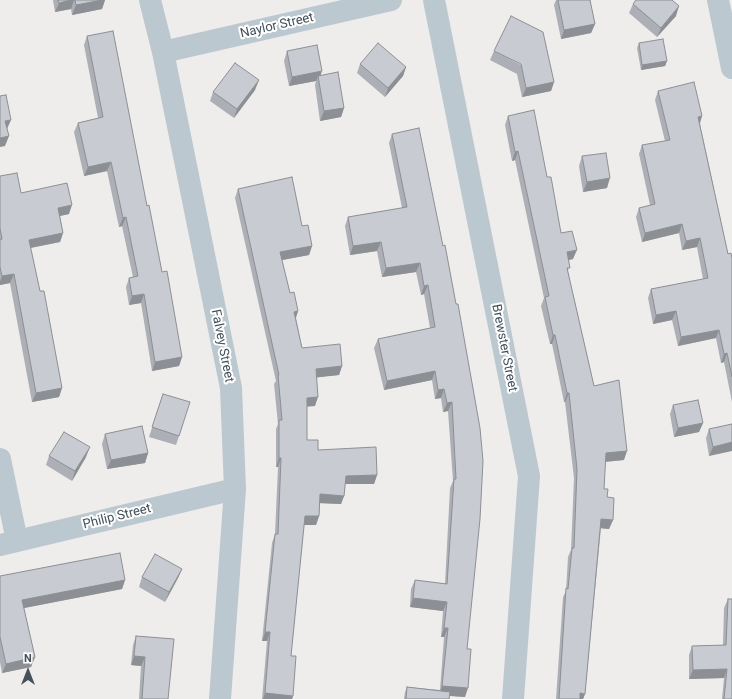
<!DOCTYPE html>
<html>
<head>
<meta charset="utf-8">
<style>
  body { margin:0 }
  #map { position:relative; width:732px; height:699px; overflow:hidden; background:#efecec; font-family:Roboto,sans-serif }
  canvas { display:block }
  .north { position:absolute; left:8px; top:651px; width:40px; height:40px; -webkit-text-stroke:3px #fff; paint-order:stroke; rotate:0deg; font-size:11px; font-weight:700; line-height:16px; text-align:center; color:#44515b }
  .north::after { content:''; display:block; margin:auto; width:14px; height:18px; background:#44515b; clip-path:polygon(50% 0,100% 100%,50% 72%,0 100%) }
</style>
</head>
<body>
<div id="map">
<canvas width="732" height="699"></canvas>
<div class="north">N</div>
</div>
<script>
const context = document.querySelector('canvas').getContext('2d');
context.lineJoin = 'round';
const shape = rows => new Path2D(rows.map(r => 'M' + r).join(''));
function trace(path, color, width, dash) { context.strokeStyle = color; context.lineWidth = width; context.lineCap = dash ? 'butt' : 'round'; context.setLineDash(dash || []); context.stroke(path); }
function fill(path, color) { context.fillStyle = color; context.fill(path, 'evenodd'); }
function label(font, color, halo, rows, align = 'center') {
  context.font = font + ' Roboto,sans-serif'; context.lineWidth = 4; context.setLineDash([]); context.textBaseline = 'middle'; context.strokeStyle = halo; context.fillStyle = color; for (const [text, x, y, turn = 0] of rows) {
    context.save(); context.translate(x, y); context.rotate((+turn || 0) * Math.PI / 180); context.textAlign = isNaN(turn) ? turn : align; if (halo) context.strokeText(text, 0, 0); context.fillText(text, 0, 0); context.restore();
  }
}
trace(shape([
  [150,0,163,52,231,388,235,489,220,699],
  [434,0,529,476,513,699],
  [718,0,732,68],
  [163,52,391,0],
  [0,459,17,541],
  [0,545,235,489]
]), '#bcc8d0', 22);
fill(shape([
  [53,0,105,0,102,9,72,15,71,9,55,12],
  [556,0,590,0,595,24,591,33,561,39,554,5],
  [633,4,676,16,657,37,629,13],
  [87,36,147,206,162,272,182,357,179,366,152,371,141,303,129,305,126,287,129,278,133,277,122,226,119,227,107,171,84,176,74,132,78,123,98,118,84,45],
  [639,43,667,61,665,66,641,70,637,48],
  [287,51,321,75,344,108,341,117,320,121,315,85,316,81,289,86,284,61],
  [494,51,554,82,551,91,522,97,517,74,490,60],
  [360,64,406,67,403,76,385,97,357,73],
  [255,90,234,118,210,101,213,92],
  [658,91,702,116,700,124,728,254,732,258,732,402,724,362,721,363,716,338,678,346,672,320,653,324,648,298,651,289,703,279,697,247,682,250,679,233,642,242,636,217,639,208,650,205,639,154,642,145,665,141,655,100],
  [508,116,547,177,561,233,573,259,569,260,568,272,594,386,624,460,605,462,604,489,607,497,613,520,609,529,601,528,585,694,583,699,556,699,563,597,566,591,568,557,571,550,574,478,565,402,564,402,552,344,550,344,541,306,544,298,515,160,512,161,505,125],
  [392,134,443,246,467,649,465,697,449,696,449,699,404,699,405,692,407,687,440,690,444,637,441,637,443,611,410,607,411,589,415,580,445,584,450,488,453,481,448,411,443,412,441,398,435,399,432,380,384,390,374,348,378,339,430,328,424,294,421,295,416,272,382,277,377,251,350,255,345,226,348,217,402,208,389,143],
  [582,156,607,188,583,192,579,166],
  [0,176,21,193,69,214,60,216,63,233,60,242,30,248,62,388,59,397,32,402,10,283,0,285],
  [238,189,302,226,312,246,309,255,282,260,290,293,298,311,296,318,302,348,342,366,339,375,317,377,315,406,307,406,307,440,318,450,377,475,374,484,345,484,344,496,341,504,320,503,319,516,316,525,304,525,291,656,293,696,292,699,262,699,267,641,262,641,272,543,275,534,278,467,276,467,276,429,278,424,274,384,276,381,235,198],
  [163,394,179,436,176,445,149,437],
  [673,405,703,423,699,432,674,437,670,414],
  [732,424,709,456,706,438,709,429],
  [105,434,148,453,145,463,107,469,102,444],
  [49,456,86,457,72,481,46,465],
  [182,569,178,578,165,602,139,587,142,577],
  [0,576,125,580,122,589,24,608,35,657,31,667,2,673,0,662],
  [728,599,732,699,722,699,724,678,689,679,689,655,692,646,723,645,724,608],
  [136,636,168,699,139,699,141,666,131,665,133,645]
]), '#acafb5');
fill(shape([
  [71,0,74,0,71,9,55,12,59,3],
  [102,0,105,0,102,9,72,15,76,5],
  [679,6,676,16,657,37,661,28],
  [595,24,591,33,561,39,564,30],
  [667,61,665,66,641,70,642,65],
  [406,67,403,76,385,97,388,88],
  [322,71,319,80,318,76,316,81,289,86,292,77],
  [259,80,255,90,234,118,237,109],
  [554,82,551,91,522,97,526,88],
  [344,108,341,117,320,121,324,111],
  [702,116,699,125,698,117],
  [11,120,7,129,2,130,5,121],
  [9,136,5,146,0,147,0,138],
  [518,151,515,160,512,161,515,152],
  [111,162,107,171,84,176,88,167],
  [610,178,607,188,583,192,587,182],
  [72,205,69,214,55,217,58,208],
  [126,217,122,226,119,227,123,218],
  [682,224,679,233,642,242,645,233],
  [63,233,60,242,25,249,29,240],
  [700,238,697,247,682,250,686,241],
  [381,242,377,251,350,255,353,246],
  [312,246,309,255,277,261,280,252],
  [577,250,573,259,564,261,567,252],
  [420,263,416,272,382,277,386,268],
  [14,274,10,283,0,285,0,282,2,276],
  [428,285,424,294,421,295,424,286],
  [144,294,141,303,129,305,132,296],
  [298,311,295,320,294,312],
  [676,311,672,320,653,324,656,315],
  [719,330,716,338,678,346,681,337],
  [553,335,555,335,552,344,550,344],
  [727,353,724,362,721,363,724,354],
  [182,357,179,366,152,371,155,362],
  [342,366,339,375,312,378,316,369],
  [435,371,432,380,384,390,387,381],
  [62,388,59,397,32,402,36,393],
  [444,389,441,398,435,399,438,390],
  [567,393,569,393,565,402,564,402],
  [318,397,315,406,303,407,307,398],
  [452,402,448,411,443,412,447,403],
  [703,423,699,432,674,437,678,428],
  [732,442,732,451,709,456,713,447],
  [90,447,86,457,72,481,75,471],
  [627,451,624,460,602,462,606,453],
  [148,453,145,463,107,469,111,460],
  [279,458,281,458,278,467,276,467],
  [377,475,374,484,342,484,346,476],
  [320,494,344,496,341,504,317,503],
  [305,516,319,516,316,525,302,525],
  [601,519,613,520,609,529,598,528],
  [182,569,178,578,165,602,169,592],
  [125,580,122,589,19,609,22,600],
  [413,598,447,602,443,611,410,607],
  [444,628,448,628,444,637,441,637],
  [265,632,270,632,267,641,262,641],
  [134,656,145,657,141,666,131,665],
  [35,657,31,667,2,673,6,664],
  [727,669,724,678,689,679,693,670],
  [442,686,468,688,465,697,439,695],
  [265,693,293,696,292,699,263,699],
  [580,693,585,694,583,699,578,699]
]), '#8c8f93');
const building = shape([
  [58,0,71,0,59,3,58,0],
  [75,0,102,0,76,5,75,0],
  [558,0,590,0,595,24,564,30,558,0],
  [636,0,672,0,679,6,661,28,633,4,636,0],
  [511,16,543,32,554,82,526,88,521,64,494,51,511,16],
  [113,31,147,206,149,205,162,272,167,271,182,357,155,362,144,294,132,296,129,278,138,276,126,217,123,218,111,162,88,167,78,123,103,117,87,36,113,31],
  [663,39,667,61,642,65,639,43,663,39],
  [378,43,406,67,388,88,360,64,378,43],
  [317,45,322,71,292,77,287,51,317,45],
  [235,63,259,80,237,109,213,92,235,63],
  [338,72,344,108,324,111,318,76,338,72],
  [694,82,702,116,698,117,728,254,731,253,732,258,732,377,727,353,724,354,719,330,681,337,676,311,656,315,651,289,708,278,700,238,686,241,682,224,645,233,639,208,655,204,642,145,670,140,658,91,694,82],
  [6,95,11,120,5,121,9,136,0,138,0,96,6,95],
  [534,110,547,177,551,177,561,233,572,231,577,250,567,252,570,268,567,268,594,386,619,380,627,451,606,453,604,489,608,489,607,497,614,498,613,520,601,519,585,694,580,693,580,699,559,699,566,588,568,589,572,548,574,548,577,469,569,393,567,393,555,335,553,335,545,297,549,296,518,151,515,152,508,116,534,110],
  [419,128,443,246,445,245,456,304,458,304,480,428,483,461,480,519,467,649,471,649,468,688,442,686,448,628,444,628,447,602,413,598,415,580,447,584,454,479,456,479,452,402,447,403,444,389,438,390,435,371,387,381,378,339,435,327,428,285,424,286,420,263,386,268,381,242,353,246,348,217,407,207,392,134,419,128],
  [606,153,610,178,587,182,582,156,606,153],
  [17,173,21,193,67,183,72,205,58,208,63,233,29,240,40,291,44,291,62,388,36,393,14,274,2,276,0,267,0,240,2,239,0,228,0,176,17,173],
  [292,177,302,226,308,225,312,246,280,252,290,293,294,292,298,311,294,312,302,348,340,344,342,366,316,369,318,397,307,398,307,440,318,440,318,450,376,447,377,475,346,476,344,496,320,494,319,516,305,516,291,656,296,656,293,696,265,693,270,632,265,632,275,534,278,534,281,458,279,458,279,420,282,420,278,375,279,375,238,189,292,177],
  [163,394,190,402,179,436,152,427,163,394],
  [698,400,703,423,678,428,673,405,698,400],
  [732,424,732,442,713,447,709,429,732,424],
  [142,426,148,453,111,460,105,434,142,426],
  [64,432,90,447,75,471,49,456,64,432],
  [120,553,125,580,22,600,35,657,6,664,0,637,0,576,120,553],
  [155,554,182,569,169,592,142,577,155,554],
  [728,599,732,599,732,699,724,699,727,669,693,670,692,646,726,645,728,599],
  [136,636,174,639,168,699,142,699,145,657,134,656,136,636],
  [407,687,450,692,449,699,406,699,407,687]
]);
fill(building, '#c8ccd2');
trace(building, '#8c8f93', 1);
label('13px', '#44515b', '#fff', [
  ["Naylor Street",277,26,-13],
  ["Falvey Street",222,346,79],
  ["Brewster Street",504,348,79],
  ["Philip Street",117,517,-14]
]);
</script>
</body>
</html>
